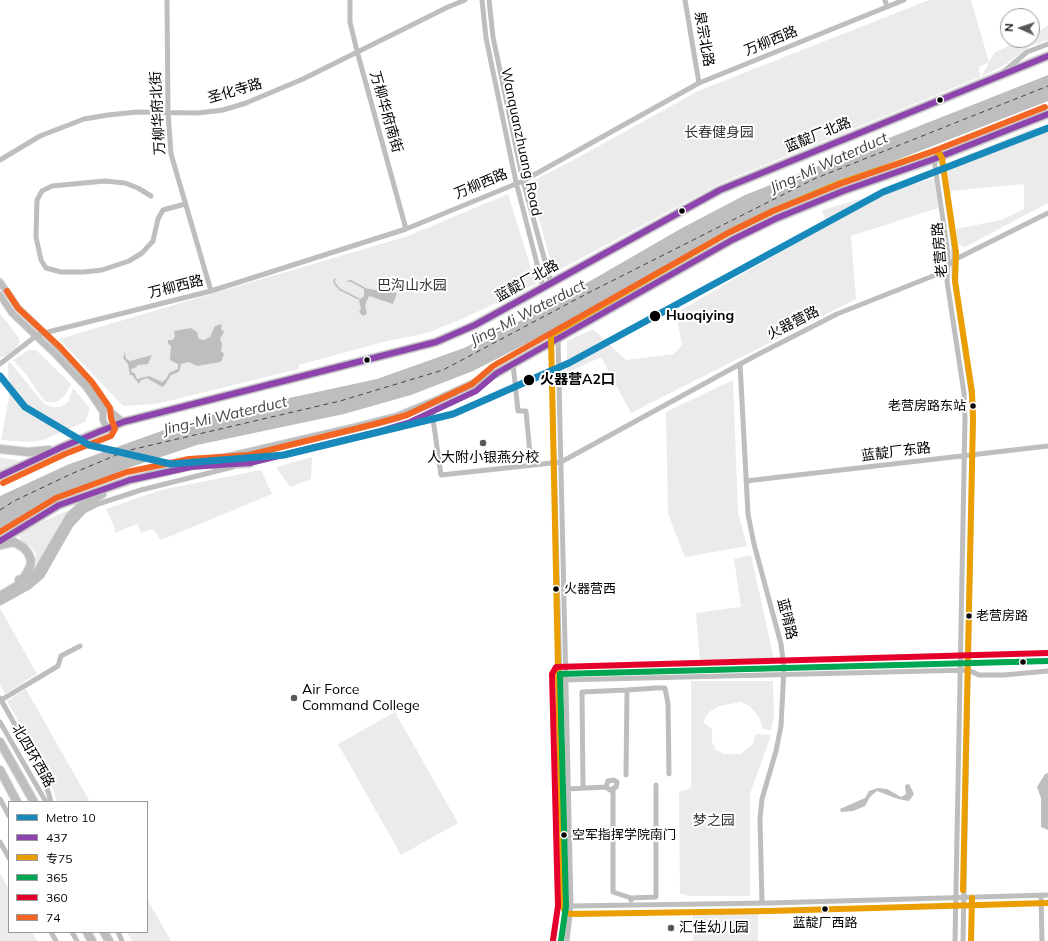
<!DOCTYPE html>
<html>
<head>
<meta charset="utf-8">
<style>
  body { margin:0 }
  #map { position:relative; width:1048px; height:941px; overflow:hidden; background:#fff; font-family:Mulish,"Noto Sans SC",sans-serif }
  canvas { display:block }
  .legend { position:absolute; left:8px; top:801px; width:140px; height:132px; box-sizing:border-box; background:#fff; border:1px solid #999; margin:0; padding:5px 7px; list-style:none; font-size:12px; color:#000 }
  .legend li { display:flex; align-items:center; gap:8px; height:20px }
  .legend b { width:20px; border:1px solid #999 }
  .north { position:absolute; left:1000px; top:8px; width:40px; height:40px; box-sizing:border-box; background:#fff; border:1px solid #999; border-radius:50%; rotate:273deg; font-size:11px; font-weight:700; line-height:16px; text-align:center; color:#000 }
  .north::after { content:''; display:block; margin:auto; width:14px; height:18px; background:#595959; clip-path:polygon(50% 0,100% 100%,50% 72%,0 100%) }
</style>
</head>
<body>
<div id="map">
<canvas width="1048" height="941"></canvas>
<ul class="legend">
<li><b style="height:5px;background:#178abb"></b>Metro 10</li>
<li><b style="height:5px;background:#8e44ad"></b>437</li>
<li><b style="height:5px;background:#eb9e00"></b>专75</li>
<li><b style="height:5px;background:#00a651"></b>365</li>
<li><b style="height:5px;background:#e4002b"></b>360</li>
<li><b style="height:5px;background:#f26522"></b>74</li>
</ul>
<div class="north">N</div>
</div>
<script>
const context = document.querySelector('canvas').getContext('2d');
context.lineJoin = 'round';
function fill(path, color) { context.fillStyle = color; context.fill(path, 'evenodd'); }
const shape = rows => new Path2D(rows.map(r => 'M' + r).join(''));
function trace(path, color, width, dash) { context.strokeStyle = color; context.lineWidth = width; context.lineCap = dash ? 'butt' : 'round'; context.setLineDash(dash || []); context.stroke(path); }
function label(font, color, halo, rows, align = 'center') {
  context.font = font + ' Mulish,"Noto Sans SC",sans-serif'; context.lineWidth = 4; context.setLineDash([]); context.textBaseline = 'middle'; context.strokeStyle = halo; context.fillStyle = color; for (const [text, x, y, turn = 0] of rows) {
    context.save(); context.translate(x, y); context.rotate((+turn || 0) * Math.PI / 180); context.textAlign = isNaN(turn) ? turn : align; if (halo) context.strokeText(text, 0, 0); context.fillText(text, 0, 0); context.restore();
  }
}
fill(shape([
  [929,0,971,0,989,62,979,67,980,77,723,182,554,273,529,183,581,156,698,91],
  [1048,26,1048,40,1031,46,1003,66,982,76,994,53,1020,40,1032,40,1032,34],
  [1048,126,1048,203,965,247,958,244,956,229,1001,220,1024,209,1024,184,950,191,947,164,1030,129],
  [935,178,938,208,851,236,856,299,631,413,601,357,567,373,567,341,593,329,626,360,674,354,682,345,676,313,827,225,822,210],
  [508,194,536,284,464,318,427,333,383,342,299,365,299,369,156,404,123,406,59,339,408,236],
  [0,313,19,338,19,345,7,355,0,358],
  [29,350,36,350,71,384,65,395,57,402,46,402,39,394,26,374,13,360],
  [10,362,44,404,53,407,61,407,68,402,73,388,90,408,85,422,43,440,30,442,1,440,9,397,8,363],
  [733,380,738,512,747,546,685,557,668,514,666,412],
  [0,457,2,458,22,461,0,473],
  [312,457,311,479,290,487,276,467],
  [261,470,272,494,161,540,153,529,141,533,137,524,115,533,115,528,106,509,161,490],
  [69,510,62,519,37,564,35,551,31,547,20,541,19,532],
  [751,555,774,659,700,662,696,613,741,607,734,559],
  [0,608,37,674,5,694,0,685],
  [691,681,773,681,774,716,771,730,763,729,759,717,750,706,740,702,719,706,709,712,703,722,712,729,712,742,716,750,724,754,741,754,752,745,756,734,771,735,750,794,750,896,688,896,680,893,679,792,691,788],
  [26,689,90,802,57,802,48,774,7,701],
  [395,712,458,823,401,855,338,744],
  [0,873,9,890,9,932,32,932,37,941,0,941],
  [147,899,171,941,132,941,127,932,147,932],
  [758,912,758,941,693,941,693,913]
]), '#ebebeb');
fill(shape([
  [1048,75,1048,101,879,167,732,229,559,327,473,371,411,395,344,414,197,445,131,467,46,503,0,529,0,496,67,465,164,430,215,414,377,379,464,348,526,318,682,228,745,195],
  [364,288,375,290,384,289,397,293,393,304,369,296,365,305,367,314,363,316,359,312,361,309,359,300,364,296],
  [222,324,221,329,224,332,220,339,222,344,221,351,224,354,221,362,197,366,189,362,181,364,179,372,171,375,165,385,162,387,147,378,140,381,139,384,132,375,130,375,128,364,123,358,125,352,126,359,130,361,152,355,148,364,137,365,137,367,131,369,132,373,134,372,137,379,149,376,162,382,166,379,169,373,178,369,178,364,170,360,171,346,168,344,168,340,172,340,175,337,174,331,191,328,197,332,199,339,204,340,210,337,215,326],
  [1048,773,1048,830,1041,827,1041,798,1037,787,1045,774],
  [909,784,914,794,909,801,898,799,877,791,870,797,865,806,853,811,841,812,840,809,865,798,869,791,878,788,887,789,901,797,906,794,905,785]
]), '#bebebe');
trace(shape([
  [335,279,334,282,339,289,359,299],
  [348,281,351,281,364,288]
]), '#bebebe', 1.5);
trace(shape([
  [0,842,9,858],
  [51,932,56,941]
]), '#bebebe', 5);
trace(shape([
  [0,510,14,501,71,474,126,451,340,401,443,370,590,292,814,179,1048,86]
]), '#434343', 1, [5, 4]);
const major = shape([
  [0,282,18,308,44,333,80,371,109,410,123,422],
  [0,295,12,313,54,353,86,387,103,412,103,420,107,429]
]);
const highway = shape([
  [0,449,28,452,49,450],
  [215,465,250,463],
  [0,476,62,447,123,422,436,342,475,325,720,190,1048,56],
  [0,541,59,505,130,480,354,428,397,417,438,400,497,373,732,240,777,218,843,191,934,159,1048,114],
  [0,545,14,542,24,548,28,553,31,560,30,567,24,578,19,580],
  [0,596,32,577,38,571,70,516,80,507,102,494],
  [0,742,34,802],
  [0,770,17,802],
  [87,932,92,941],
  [104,932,109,941]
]);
trace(major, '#dbdbdb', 8);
trace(highway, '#dbdbdb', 10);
trace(shape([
  [167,0,168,113,171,154,211,291],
  [350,0,350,22,357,51,406,229],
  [482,0,486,38,516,182,543,287],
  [489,0,493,37,523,181,551,283],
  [685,0,699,83],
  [885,0,887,7],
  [1002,73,1027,52,1048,44],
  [941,156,954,247,954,276,971,392,973,418,963,941],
  [934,159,948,254,947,281,964,393,965,418,955,941],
  [0,160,40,136,84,119,108,115,137,112,198,113,223,110,246,103,303,79,448,7,465,0],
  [151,196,138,188,125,183,105,181,52,186,42,191,37,200,36,237,41,260,46,268,61,272,84,272,102,270,129,261,142,253,153,241,158,219,163,210,185,204],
  [558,339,571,906,567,941],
  [551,343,566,906,561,941],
  [0,364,36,336,44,333,211,291,406,229,523,181,699,83,904,0],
  [513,364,518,411,526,411,531,465],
  [740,364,748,514,754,544,781,644,784,668,781,726,776,751,762,799,760,819,762,903],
  [432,412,441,475,561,462,753,357,837,314,938,274,954,260,1048,213],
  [248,463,377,432,410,422,476,391,490,379],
  [746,481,1048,446],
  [0,603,29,587,42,576,71,525,84,511,98,504,141,490,233,467],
  [563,674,1048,661],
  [563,680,968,670,979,675,1004,675,1048,671],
  [0,698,44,777,51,802],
  [1,700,58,666,61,656,80,646],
  [0,722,46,802],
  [626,775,627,690,656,688,665,688,668,704,669,774],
  [583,788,582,692,627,690],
  [567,789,606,787,610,790,616,787,617,782,614,780,608,781,606,787],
  [613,790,613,892,631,898,631,900],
  [0,799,9,816],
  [1041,895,1042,941],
  [631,898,656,897,656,785],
  [569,906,769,903,1048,895],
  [72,932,77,941],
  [118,932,122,941]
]), '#bebebe', 5);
trace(major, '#bebebe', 6);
trace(highway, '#bebebe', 8);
trace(shape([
  [0,476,62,447,123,422,436,342,475,325,720,190,1048,56],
  [0,541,59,505,130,480,191,467,250,463,377,432,410,422,476,391,497,373,732,240,777,218,843,191,934,159,1048,114]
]), '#8e44ad', 6);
trace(shape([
  [963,890,973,418,972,392,955,281,956,253,942,158,939,153,934,151,840,183,773,211,728,233,551,335,563,907,565,912,571,914,769,911,1048,903],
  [971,941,972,898]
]), '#eb9e00', 6);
trace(shape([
  [561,941,566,906,560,674,1048,661]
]), '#00a651', 6);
trace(shape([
  [553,940,558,906,552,674,556,667,1048,653]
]), '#e4002b', 6);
trace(shape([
  [3,483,65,454,111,436,115,429,111,418,110,408,92,382,60,347,18,308,7,291],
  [0,532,56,498,127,472,189,459,249,455,375,424,407,415,472,384,493,366,728,233,773,211,840,184,931,152,1045,107]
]), '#f26522', 6);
trace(shape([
  [0,376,25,407,89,445,171,464,284,455,453,414,569,363,883,192,1048,128]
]), '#178abb', 7);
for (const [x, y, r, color] of [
  [940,100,3.5,"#000"],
  [682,211,3.5,"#000"],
  [655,316,6,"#000"],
  [367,360,3.5,"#000"],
  [529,380,6,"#000"],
  [973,406,3.5,"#000"],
  [483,443,4,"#595959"],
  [556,589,3.5,"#000"],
  [969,616,3.5,"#000"],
  [1023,662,3.5,"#000"],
  [294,698,4,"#595959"],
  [564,835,3.5,"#000"],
  [825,909,3.5,"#000"],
  [671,928,4,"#595959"]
]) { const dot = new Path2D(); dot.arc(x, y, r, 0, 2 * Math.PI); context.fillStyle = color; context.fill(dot); trace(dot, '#fff', 1.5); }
label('13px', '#000', '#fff', [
  ["老营房路东站",966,406,"right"],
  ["火器营西",564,589],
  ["老营房路",976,616],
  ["空军指挥学院南门",572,835],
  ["蓝靛厂西路",825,923,"center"]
], 'left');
label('14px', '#000', '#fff', [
  ["泉宗北路",704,39,80],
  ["万柳西路",771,41,-22],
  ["圣化寺路",235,91,-16],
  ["万柳华府南街",386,112,74],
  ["万柳华府北街",158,113,-93],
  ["蓝靛厂北路",818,135,-22],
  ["Wanquanzhuang Road",521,142,78],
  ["万柳西路",481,184,-23],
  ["老营房路",940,250,-95],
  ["蓝靛厂北路",527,281,-29],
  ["万柳西路",176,287,-14],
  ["火器营路",793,323,-27],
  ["蓝靛厂东路",896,452,-7],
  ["蓝晴路",787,619,76],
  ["北四环西路",33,756,60]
]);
label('14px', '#323232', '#fff', [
  ["长春健身园",719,133],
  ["巴沟山水园",412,286],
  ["梦之园",714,821]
]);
label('bold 14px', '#000', '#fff', [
  ["Huoqiying",666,316],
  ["火器营A2口",540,380]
], 'left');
label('14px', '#000', '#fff', [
  ["人大附小银燕分校",483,458,"center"],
  ["Air Force",302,690],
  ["Command College",302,706],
  ["汇佳幼儿园",679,928]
], 'left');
label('italic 15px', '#434343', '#fff', [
  ["Jing-Mi Waterduct",829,163,-24],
  ["Jing-Mi Waterduct",528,313,-27],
  ["Jing-Mi Waterduct",225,416,-13]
]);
</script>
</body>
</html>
